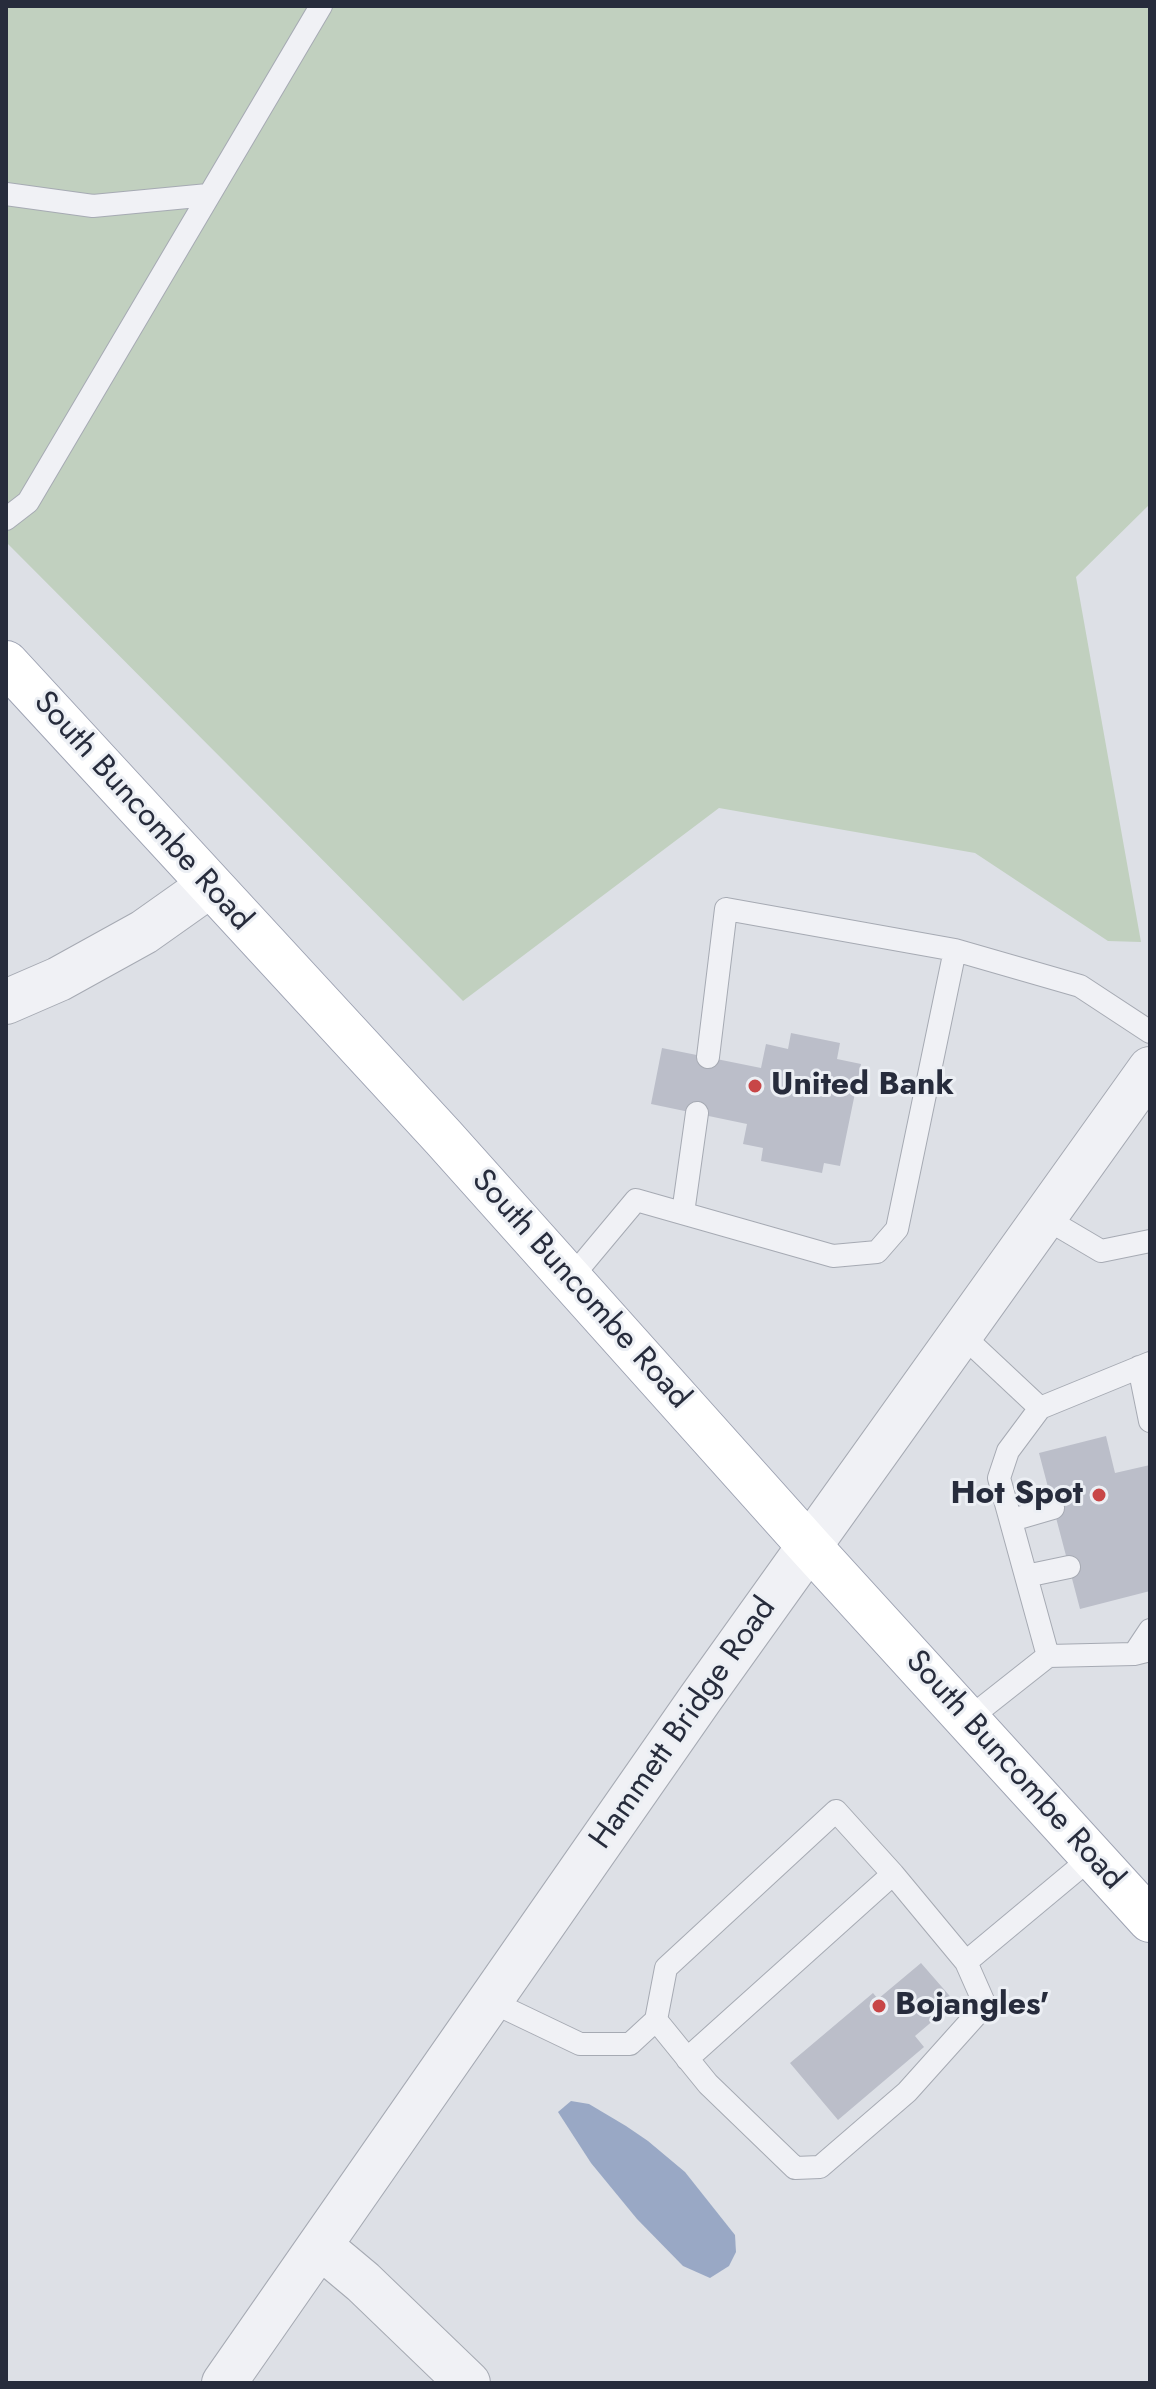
<!DOCTYPE html>
<html>
<head>
<meta charset="utf-8">
<style>
  body { margin:0 }
  #map { position:relative; width:1156px; height:2389px; overflow:hidden; background:#dde0e6; font-family:Jost,sans-serif }
  canvas { display:block }
  .frame { position:absolute; inset:0; border:8px solid #272c3c; pointer-events:none }
</style>
</head>
<body>
<div id="map">
<canvas width="1156" height="2389"></canvas>
<div class="frame"></div>
</div>
<script>
const context = document.querySelector('canvas').getContext('2d');
context.lineJoin = 'round';
function fill(path, color) { context.fillStyle = color; context.fill(path, 'evenodd'); }
const shape = rows => new Path2D(rows.map(r => 'M' + r).join(''));
function trace(path, color, width, dash) { context.strokeStyle = color; context.lineWidth = width; context.lineCap = dash ? 'butt' : 'round'; context.setLineDash(dash || []); context.stroke(path); }
function label(font, color, halo, rows, align = 'center') {
  context.font = font + ' Jost,sans-serif'; context.lineWidth = 6; context.setLineDash([]); context.textBaseline = 'middle'; context.strokeStyle = halo; context.fillStyle = color; for (const [text, x, y, turn = 0] of rows) {
    context.save(); context.translate(x, y); context.rotate((+turn || 0) * Math.PI / 180); context.textAlign = isNaN(turn) ? turn : align; if (halo) context.strokeText(text, 0, 0); context.fillText(text, 0, 0); context.restore();
  }
}
fill(shape([
  [6,6,1150,6,1150,504,1076,577,1141,942,1108,941,975,853,719,808,463,1001,6,542]
]), '#c1d0bf');
fill(shape([
  [571,2101,589,2104,626,2126,648,2141,685,2172,735,2235,736,2252,729,2266,710,2278,683,2266,637,2219,591,2163,558,2112]
]), '#99a8c5');
fill(shape([
  [791,1033,840,1043,837,1059,861,1064,840,1166,824,1163,822,1173,761,1161,763,1148,743,1144,747,1124,651,1104,662,1048,761,1068,766,1044,788,1049],
  [1106,1436,1115,1473,1150,1465,1150,1591,1080,1609,1039,1453],
  [921,1963,955,2002,915,2036,924,2047,838,2120,790,2063,873,1993,878,1999]
]), '#bbbec9');
const lane = shape([
  [6,194,93,206,208,195],
  [6,519,28,502,321,6],
  [708,1057,726,909,955,950,1080,986,1150,1032],
  [683,1213,697,1113],
  [1045,1218,1101,1251,1150,1241],
  [570,1279,636,1200,833,1256,877,1252,897,1229,955,950],
  [961,1334,1040,1408,1150,1363],
  [1139,1367,1150,1421],
  [1040,1408,1008,1451,999,1478,1048,1656],
  [1012,1520,1053,1508],
  [1026,1576,1069,1567],
  [1134,1654,1150,1630],
  [967,1720,1048,1656,1134,1654,1150,1650],
  [490,2001,580,2044,630,2044,656,2020,666,1968,836,1811,893,1874,966,1962,1092,1857],
  [656,2020,708,2084,795,2168,820,2167,907,2092,985,2005,966,1962],
  [687,2059,893,1874]
]);
const street = shape([
  [6,1002,59,979,144,932,209,886],
  [320,2246,363,2282,468,2383],
  [224,2383,700,1699,1150,1069]
]);
const primary = shape([
  [6,663,443,1137,810,1547,1150,1920]
]);
trace(lane, '#a6aab3', 24);
trace(street, '#a6aab3', 46);
trace(primary, '#9da2b2', 46);
trace(lane, '#f0f1f5', 22);
trace(street, '#f0f1f5', 44);
trace(primary, '#fff', 44);
for (const [x, y, r, color] of [
  [755,1086,8,"#c84647"],
  [1099,1495,8,"#c84647"],
  [879,2006,8,"#c84647"]
]) { const dot = new Path2D(); dot.arc(x, y, r, 0, 2 * Math.PI); context.fillStyle = color; context.fill(dot); trace(dot, '#eceff4', 3); }
label('32px', '#272c3c', '#eceff4', [
  ["South Buncombe Road",142,812,48],
  ["South Buncombe Road",580,1290,48],
  ["Hammett Bridge Road",684,1724,-55],
  ["South Buncombe Road",1014,1771,48]
]);
label('bold 32px', '#272c3c', '#eceff4', [
  ["United Bank",771,1086],
  ["Hot Spot",1083,1495,"right"],
  ["Bojangles'",895,2006]
], 'left');
</script>
</body>
</html>
